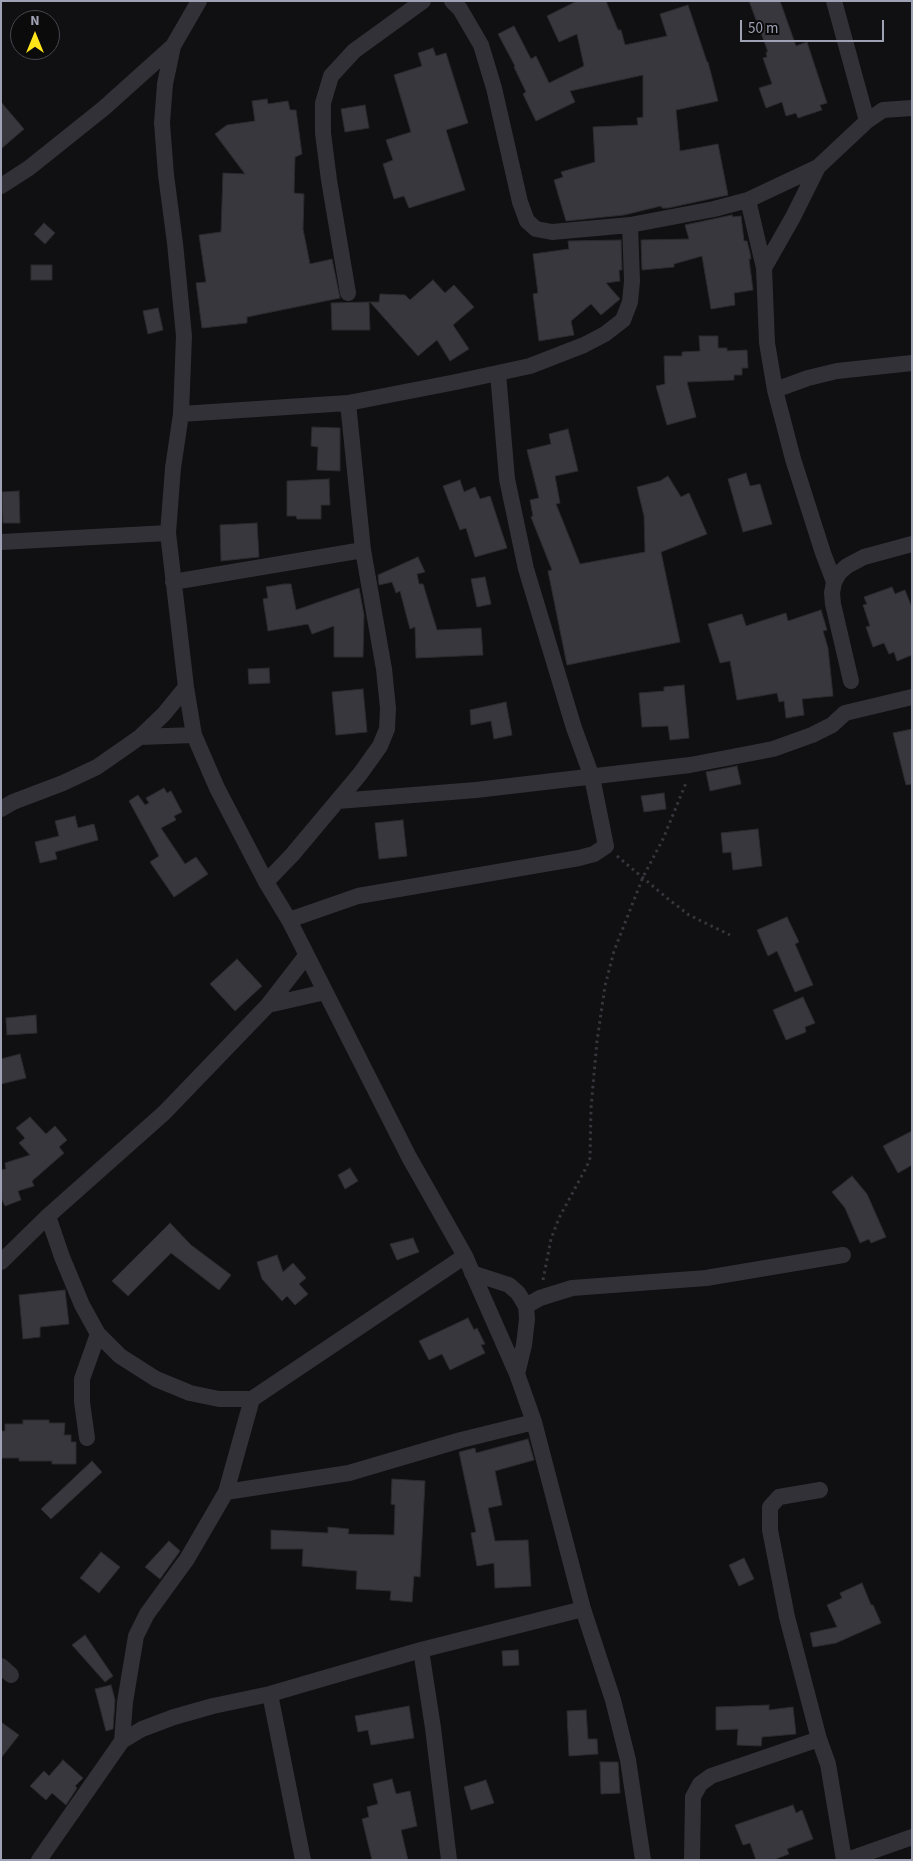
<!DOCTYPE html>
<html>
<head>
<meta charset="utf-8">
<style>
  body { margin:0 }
  #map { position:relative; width:913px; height:1861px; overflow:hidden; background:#101012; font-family:"Source Sans 3",sans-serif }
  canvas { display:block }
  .frame { position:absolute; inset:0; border:2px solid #9fa1b4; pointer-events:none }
  .north { position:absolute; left:10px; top:10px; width:50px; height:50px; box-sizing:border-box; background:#0b0b0c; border:1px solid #46474f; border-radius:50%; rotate:0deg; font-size:14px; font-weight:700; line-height:20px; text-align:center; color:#9fa1b4 }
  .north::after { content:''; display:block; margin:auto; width:18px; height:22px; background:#ffe51a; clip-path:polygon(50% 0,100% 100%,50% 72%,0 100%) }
  .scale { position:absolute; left:740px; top:20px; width:144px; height:22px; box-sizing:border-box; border:2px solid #9fa1b4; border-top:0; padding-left:6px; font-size:15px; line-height:18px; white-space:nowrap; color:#9fa1b4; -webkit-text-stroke:4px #0b0b0c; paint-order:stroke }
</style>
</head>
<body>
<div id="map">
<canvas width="913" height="1861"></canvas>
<div class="frame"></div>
<div class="north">N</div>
<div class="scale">50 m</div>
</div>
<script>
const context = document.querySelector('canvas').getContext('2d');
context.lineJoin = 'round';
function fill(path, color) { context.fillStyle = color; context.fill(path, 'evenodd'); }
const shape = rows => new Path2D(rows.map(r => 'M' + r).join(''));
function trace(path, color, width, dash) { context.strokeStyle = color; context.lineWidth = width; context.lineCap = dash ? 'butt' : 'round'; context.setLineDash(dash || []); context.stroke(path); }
const building = shape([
  [577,1,606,1,618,30,621,30,625,45,667,36,660,14,688,5,707,62,708,62,718,101,676,110,680,151,718,144,728,195,668,208,662,208,661,206,624,215,566,221,554,180,563,177,561,172,595,162,593,127,638,125,637,118,643,117,643,75,570,91,575,102,536,121,523,94,526,92,514,67,515,66,498,34,514,26,531,59,536,56,549,83,584,66,577,34,559,42,547,16,577,1],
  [749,1,780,1,796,46,807,42,827,103,820,105,822,110,798,118,796,113,786,116,782,102,766,108,759,88,772,84,763,58,767,57,766,52,768,52,749,1],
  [433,48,436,56,446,53,468,123,446,130,465,190,409,208,404,196,394,199,383,164,393,160,386,140,411,132,394,75,422,66,418,53,433,48],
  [267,99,268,104,288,101,290,110,296,110,302,154,295,157,294,193,304,194,303,229,310,264,332,259,340,298,247,317,247,323,202,328,196,283,206,282,199,235,221,232,223,173,245,174,215,134,227,125,255,121,252,101,267,99],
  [1,102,24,129,1,149,1,102],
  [365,105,369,128,345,132,341,109,365,105],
  [732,215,733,217,741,216,744,241,747,241,750,253,751,259,749,259,753,290,734,293,735,305,711,309,702,256,674,264,674,267,642,270,641,240,689,239,685,225,732,215],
  [44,223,55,233,45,244,34,234,44,223],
  [621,240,622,270,619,270,620,281,606,283,620,299,601,315,591,304,571,321,574,335,539,341,533,294,538,293,533,254,569,249,568,241,621,240],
  [31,265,52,265,52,280,31,280,31,265],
  [433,280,445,293,454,285,474,307,453,325,469,349,450,361,437,340,418,356,370,302,379,302,380,294,405,295,410,300,433,280],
  [369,302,370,330,332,330,331,303,369,302],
  [158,308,163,330,148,334,143,311,158,308],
  [699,336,718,336,718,348,727,348,727,351,747,350,748,368,742,368,742,375,734,375,734,380,687,382,696,417,667,425,656,386,665,384,664,356,682,356,682,352,700,351,699,336],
  [312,427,340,428,340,471,317,470,318,447,311,446,312,427],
  [568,429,578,471,555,476,560,503,556,504,580,564,645,552,644,516,637,487,660,481,668,476,681,497,689,493,707,534,661,552,680,642,567,665,548,571,552,570,531,517,533,516,530,500,539,498,527,450,551,444,549,434,568,429],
  [746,473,750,486,760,484,772,524,743,532,728,479,746,473],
  [329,479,330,505,321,505,321,519,297,519,296,516,287,516,287,481,329,479],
  [460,480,464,492,475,487,480,499,490,496,507,548,475,557,466,528,460,530,443,486,460,480],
  [19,491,20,523,3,523,2,492,19,491],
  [257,523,259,557,221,561,220,525,257,523],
  [418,557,425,572,417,574,419,584,423,584,437,630,481,628,483,655,416,658,415,627,410,629,400,591,396,593,392,582,379,585,378,575,418,557],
  [485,577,491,604,477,607,471,579,485,577],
  [284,584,291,584,296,610,359,588,364,615,363,657,334,657,334,626,312,634,308,624,268,631,263,599,268,598,266,587,284,584],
  [892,587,895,594,905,590,912,608,912,655,897,661,894,652,889,654,884,643,873,647,866,627,870,626,863,605,867,604,864,597,892,587],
  [821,610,827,630,823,631,828,648,833,696,802,699,804,715,786,718,784,701,779,702,777,693,737,700,730,661,720,663,708,624,742,614,746,626,786,613,788,621,821,610],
  [269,668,270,683,249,684,248,669,269,668],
  [684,685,689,738,670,740,668,726,642,727,639,693,664,691,664,687,684,685],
  [363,689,367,732,336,735,332,692,363,689],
  [506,702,512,735,494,739,491,721,471,725,470,710,506,702],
  [912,729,912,784,906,785,893,733,912,729],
  [737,766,741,784,710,791,706,772,737,766],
  [164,788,167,793,171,791,182,812,174,816,176,820,161,828,185,864,196,857,208,874,174,897,150,862,159,856,129,801,138,795,145,805,149,803,146,798,164,788],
  [664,793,666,809,644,812,641,796,664,793],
  [75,816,78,828,94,824,98,840,55,852,57,859,40,863,35,842,59,836,55,821,75,816],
  [403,820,407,856,379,859,375,823,403,820],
  [758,829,762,866,733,870,731,852,723,853,721,833,758,829],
  [787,917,799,942,795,944,813,985,795,992,777,951,768,956,757,930,787,917],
  [237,959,262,986,235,1011,210,984,237,959],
  [803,997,815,1023,805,1027,806,1032,786,1040,773,1010,803,997],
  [36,1015,37,1033,7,1035,6,1018,36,1015],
  [20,1054,26,1078,1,1084,1,1059,20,1054],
  [30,1117,46,1134,55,1126,67,1140,59,1147,64,1153,32,1181,34,1186,18,1191,21,1200,5,1206,1,1198,1,1170,6,1169,5,1163,30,1155,19,1143,25,1138,16,1128,30,1117],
  [912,1131,912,1165,898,1173,883,1146,912,1131],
  [350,1168,358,1181,345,1189,338,1175,350,1168],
  [852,1176,867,1194,886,1237,871,1243,869,1239,860,1243,845,1208,832,1192,852,1176],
  [170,1223,191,1245,231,1275,219,1290,171,1253,128,1296,112,1281,170,1223],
  [413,1238,419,1252,397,1260,390,1244,413,1238],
  [277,1255,283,1272,293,1263,306,1278,299,1284,308,1294,295,1305,287,1296,282,1301,262,1279,257,1262,277,1255],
  [65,1290,69,1324,40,1327,40,1337,23,1339,19,1295,65,1290],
  [468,1318,474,1330,477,1328,485,1344,481,1345,485,1353,450,1370,442,1354,429,1360,419,1341,468,1318],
  [23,1420,49,1420,49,1423,65,1423,64,1435,71,1435,71,1442,76,1442,76,1464,52,1464,52,1461,19,1461,19,1458,1,1458,1,1431,5,1431,5,1424,23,1424,23,1420],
  [528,1439,534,1460,495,1471,502,1505,488,1508,495,1541,528,1540,531,1586,495,1588,494,1563,477,1566,471,1533,476,1532,459,1452,475,1448,476,1453,528,1439],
  [92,1461,102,1472,51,1519,41,1509,92,1461],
  [392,1479,425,1481,420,1577,414,1576,412,1602,390,1600,391,1591,356,1589,357,1571,302,1566,303,1549,271,1549,271,1530,328,1533,328,1527,349,1529,348,1534,394,1535,395,1505,391,1504,392,1479],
  [169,1541,180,1551,160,1579,145,1567,169,1541],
  [101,1552,120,1567,99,1593,80,1578,101,1552],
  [744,1558,754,1579,739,1586,729,1565,744,1558],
  [862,1583,871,1605,873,1605,881,1623,836,1643,813,1647,810,1633,837,1627,827,1605,842,1598,840,1593,862,1583],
  [85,1635,113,1676,105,1682,72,1645,85,1635],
  [518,1650,519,1665,503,1666,502,1651,518,1650],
  [111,1685,115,1700,113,1729,106,1731,95,1689,111,1685],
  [769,1705,769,1710,793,1707,796,1734,762,1737,761,1746,737,1745,738,1729,716,1730,716,1707,769,1705],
  [409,1706,414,1738,371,1745,368,1730,358,1732,355,1716,409,1706],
  [586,1710,588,1739,597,1739,598,1754,569,1756,567,1711,586,1710],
  [1,1722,19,1735,1,1758,1,1722],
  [63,1760,83,1778,75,1786,77,1788,66,1805,52,1793,46,1800,30,1786,44,1771,49,1776,63,1760],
  [600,1762,618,1762,620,1793,601,1794,600,1762],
  [392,1779,396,1794,410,1791,417,1826,401,1830,408,1860,372,1860,362,1819,369,1817,367,1807,378,1804,373,1784,392,1779],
  [486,1780,494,1803,471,1810,464,1787,486,1780],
  [793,1805,796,1813,802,1810,813,1839,787,1849,789,1854,773,1860,756,1860,750,1843,743,1845,735,1825,793,1805]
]);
fill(building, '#37373d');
trace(building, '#2b2a2e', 1);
trace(shape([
  [617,856,667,898,689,915,730,935],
  [543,1280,551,1239,559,1218,587,1166,590,1158,591,1108,597,1041,605,986,614,951,643,877,663,839,686,783]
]), '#36373e', 3, [2.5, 4]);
trace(shape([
  [452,1,460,9,481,45,494,88,520,202,527,221,536,229,552,232,630,225,714,209,748,200,818,167,867,121,883,110,912,108],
  [834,1,867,121],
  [173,46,165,84,162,123,166,175,175,243,184,336,181,414,173,468,168,533,186,687,194,735,217,788,266,882,289,920,409,1157,465,1256,517,1374,534,1422,583,1609,613,1700,628,1760,643,1860],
  [1,186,29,168,104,108,173,46,199,1],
  [748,200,764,268,767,343,775,390,793,459,823,553,834,582],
  [764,268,793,217,818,167],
  [348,293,329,180,323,133,323,103,331,76,354,51,423,1],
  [775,390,808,378,837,371,912,363],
  [181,414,348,403,456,382,530,366,584,345,605,334,623,320,630,302,632,281,630,225],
  [1,542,168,533],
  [173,582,363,550],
  [851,681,833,604,832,593,834,582,839,573,847,566,864,557,912,544],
  [140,737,194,735],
  [338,801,476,790,690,765,773,749,812,735,832,725,845,713,912,697],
  [1,809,13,802,63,783,97,767,140,737,164,714,186,687],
  [266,882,292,855,360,774,380,746,387,729,388,708,384,669,363,550,348,403],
  [289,920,358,896,579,858,594,854,606,846,592,777,574,728,526,569,507,479,498,373],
  [268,1005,325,992],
  [48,1216,62,1257,82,1305,98,1334,120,1356,156,1379,190,1393,219,1399,252,1399,465,1256],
  [1,1262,48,1216,164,1113,268,1005,306,956],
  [472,1273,509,1285,518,1293,526,1306,527,1319,524,1345,517,1374],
  [526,1306,540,1298,572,1288,706,1278,843,1255],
  [87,1438,82,1402,82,1379,98,1334],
  [820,1490,779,1497,770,1507,770,1530,787,1617,819,1739,828,1764,844,1860],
  [226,1492,349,1473,461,1440,534,1422],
  [421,1650,433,1728,449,1860],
  [1,1666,11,1675],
  [270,1694,303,1860],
  [122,1741,125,1702,136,1636,147,1614,187,1559,226,1492,252,1399],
  [39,1860,122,1741,142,1729,174,1717,213,1706,270,1694,421,1650,583,1609],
  [692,1860,693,1797,700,1784,711,1776,819,1739],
  [847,1860,912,1837]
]), '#313137', 16);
</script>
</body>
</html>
